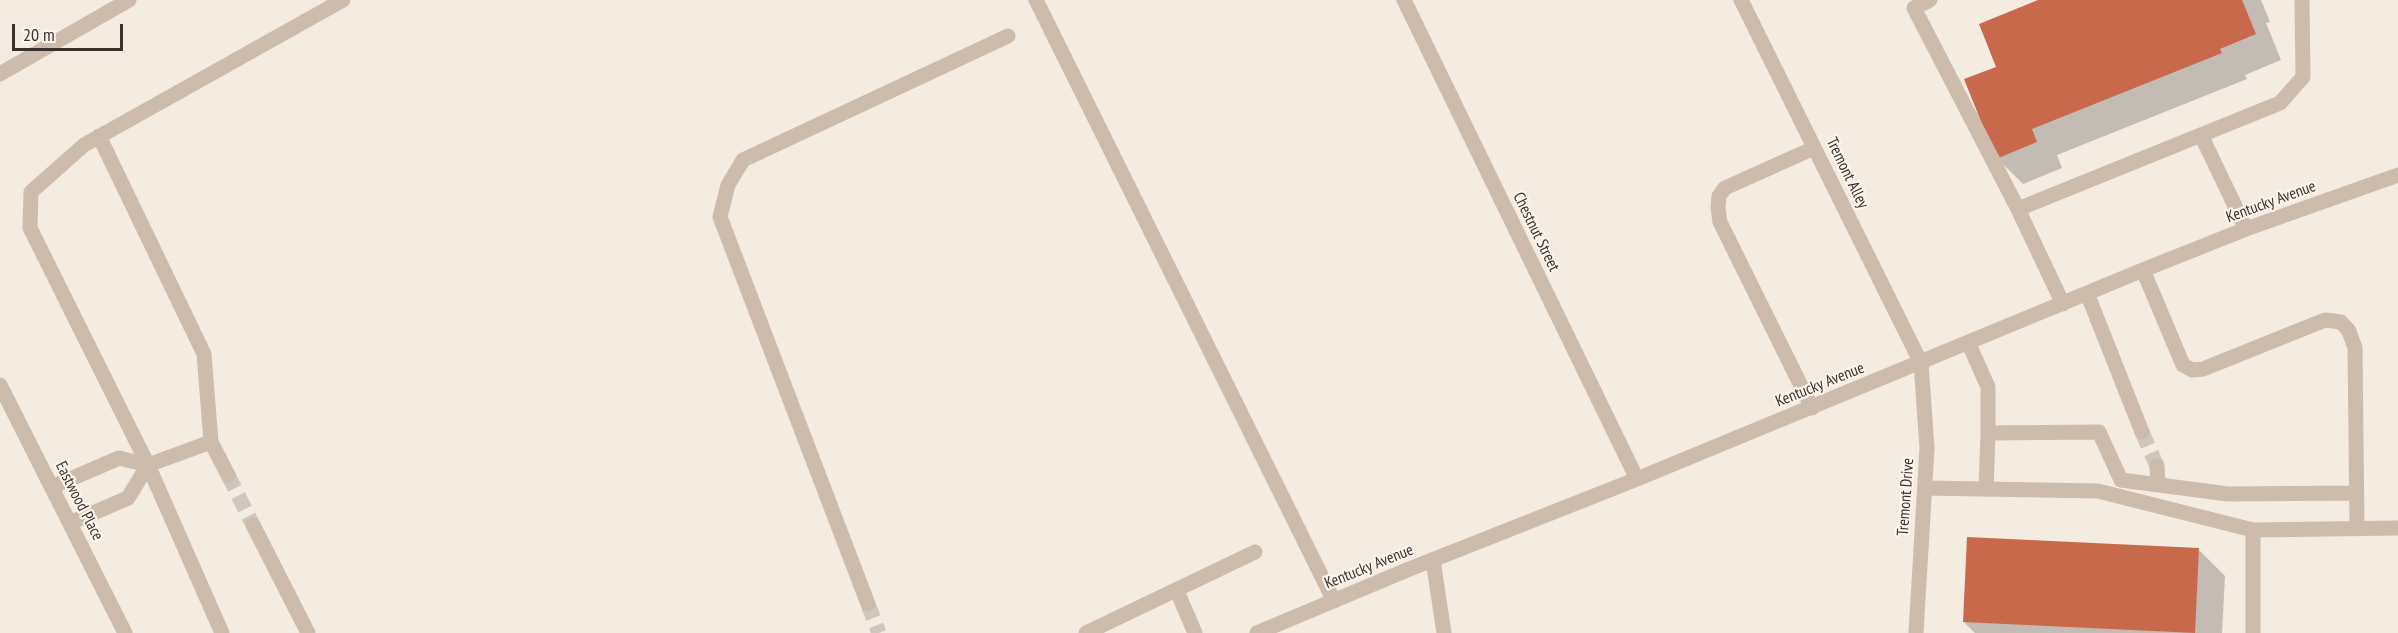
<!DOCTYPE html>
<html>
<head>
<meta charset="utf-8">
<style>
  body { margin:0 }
  #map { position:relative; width:2398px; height:633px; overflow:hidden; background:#f4ebe1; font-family:"PT Sans Narrow",sans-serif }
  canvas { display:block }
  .scale { position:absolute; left:12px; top:24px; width:111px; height:27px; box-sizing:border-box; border:3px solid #3b302b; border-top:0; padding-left:8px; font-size:18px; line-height:21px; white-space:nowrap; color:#3b302b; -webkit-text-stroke:4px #fbf5ee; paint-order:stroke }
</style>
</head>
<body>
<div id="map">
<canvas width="2398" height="633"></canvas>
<div class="scale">20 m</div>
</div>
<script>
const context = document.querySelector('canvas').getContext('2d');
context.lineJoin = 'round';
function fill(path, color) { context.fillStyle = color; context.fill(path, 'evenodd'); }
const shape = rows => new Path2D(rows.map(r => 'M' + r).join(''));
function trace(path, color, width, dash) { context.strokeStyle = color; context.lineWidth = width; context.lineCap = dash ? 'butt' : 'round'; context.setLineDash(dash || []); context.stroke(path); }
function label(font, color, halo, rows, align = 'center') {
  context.font = font + ' "PT Sans Narrow",sans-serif'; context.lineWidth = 4.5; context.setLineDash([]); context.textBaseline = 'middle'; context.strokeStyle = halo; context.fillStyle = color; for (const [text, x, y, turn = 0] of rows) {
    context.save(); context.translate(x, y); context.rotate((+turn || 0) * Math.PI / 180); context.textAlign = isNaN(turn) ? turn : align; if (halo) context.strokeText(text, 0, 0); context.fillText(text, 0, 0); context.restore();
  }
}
fill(shape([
  [2042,0,2261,0,2270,22,2266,23,2281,60,2245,75,2247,79,2057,155,2062,168,2023,184,1997,158,1998,67],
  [2199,550,2225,576,2222,633,1975,633,1964,622]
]), '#0003');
fill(shape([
  [2038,0,2242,0,2256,34,2220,49,2222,53,2032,129,2037,142,1996,159,1964,79,1996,67,1979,24],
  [1967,537,2199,548,2195,633,1963,622]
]), '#c8694b');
trace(shape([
  [2142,432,2157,466],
  [228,475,253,525],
  [868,604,879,633]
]), '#cfc6bd', 15, [15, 8]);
trace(shape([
  [1036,0,1334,601],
  [1404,0,1637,479],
  [1741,0,1921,363,1927,448,1916,633],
  [1930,0,1914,8,2018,209],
  [0,74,129,0],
  [2201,135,2246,229],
  [99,136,204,354,211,442,228,475],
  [2143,270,2183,365,2192,370,2203,369,2325,320,2341,322,2349,331,2355,348,2357,529],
  [2087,293,2142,432],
  [2063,304,2018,209,2280,103,2303,77,2302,0],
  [1968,342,1988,387,1988,433],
  [0,385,125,633],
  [1812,408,1720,222,1718,208,1719,196,1725,188,1814,148],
  [2157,466,2158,485],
  [52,487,119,458,148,465,211,442],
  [1925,488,2098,491,2253,530,2398,528],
  [1986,489,1988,433,2099,432,2121,480,2228,494,2356,493],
  [70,523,128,498,148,465],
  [253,525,308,633],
  [2253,530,2253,633],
  [1433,560,1444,633],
  [1177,591,1195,633],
  [868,604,720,217,728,185,743,160,1008,36],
  [222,633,148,465,30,228,31,192,84,145,343,0],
  [1086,633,1255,552],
  [1257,633,1407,570,1637,479,2143,270,2246,229,2398,175]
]), '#cdbbac', 15);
label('16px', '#3b302b', '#fbf5ee', [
  ["Tremont Alley",1847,173,64],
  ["Kentucky Avenue",2271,202,-20],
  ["Chestnut Street",1536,232,64],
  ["Kentucky Avenue",1820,385,-22],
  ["Tremont Drive",1906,497,-86],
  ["Eastwood Place",79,501,63],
  ["Kentucky Avenue",1369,567,-22]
]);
</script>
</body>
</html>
